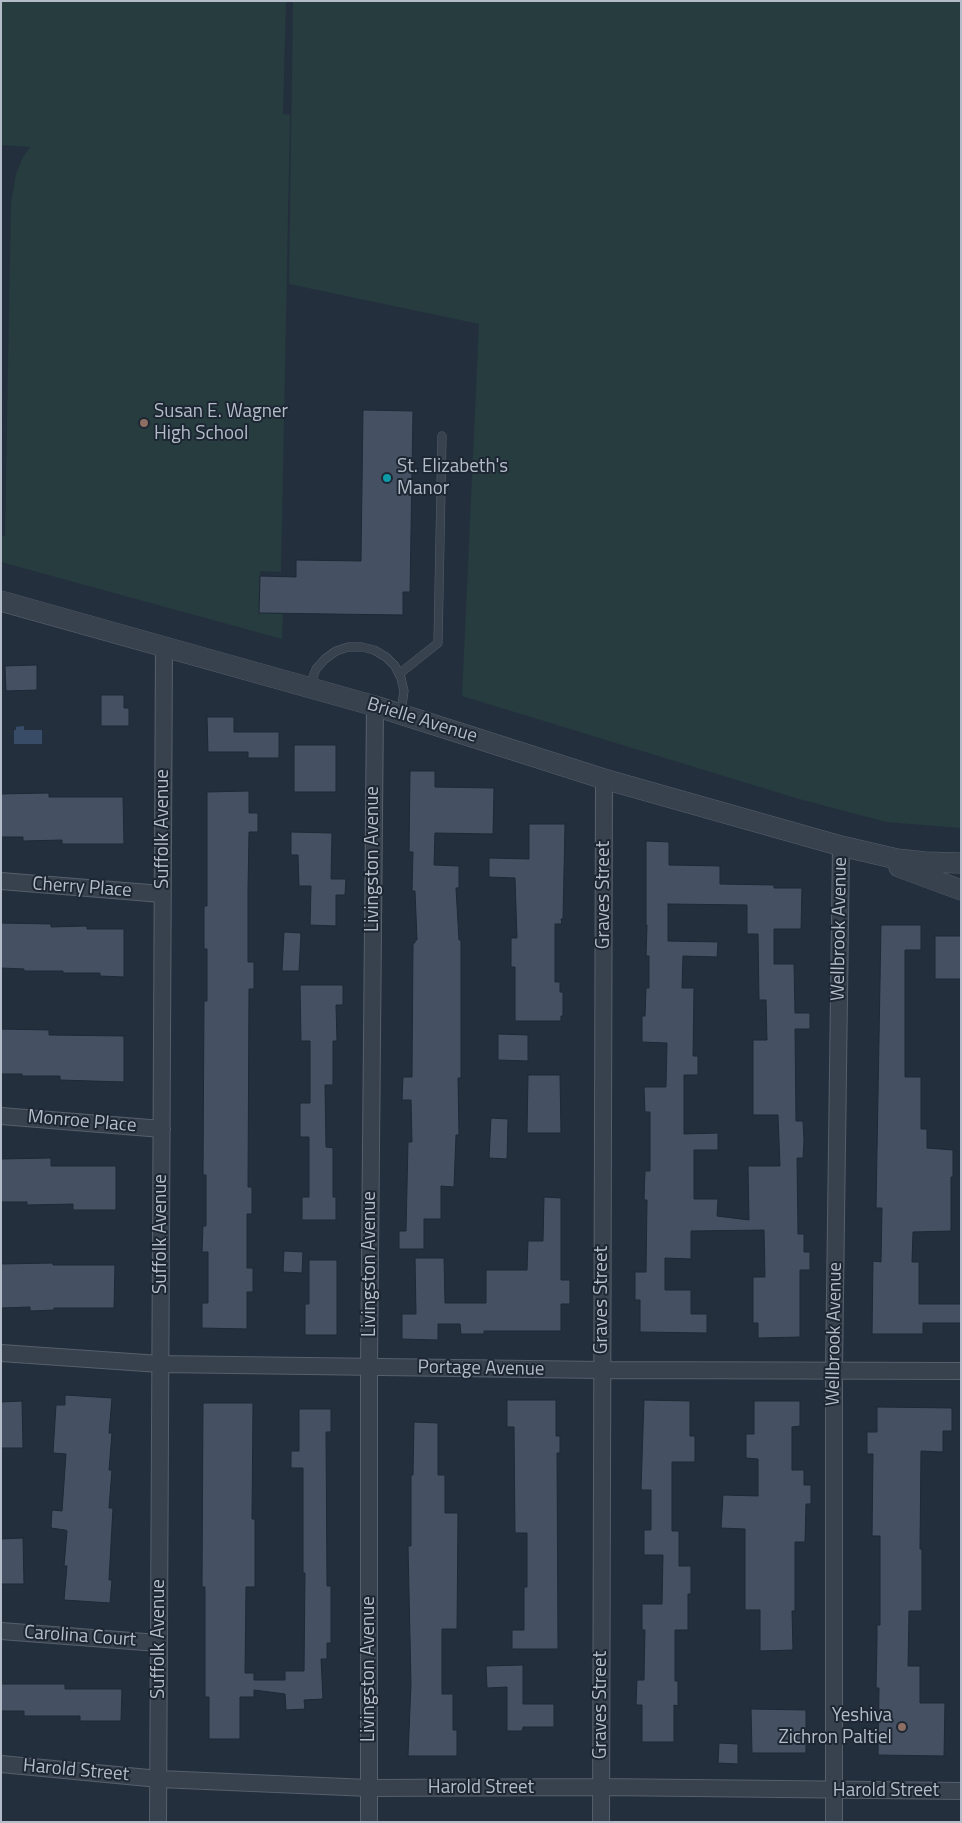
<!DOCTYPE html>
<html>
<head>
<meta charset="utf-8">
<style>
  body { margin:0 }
  #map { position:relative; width:962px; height:1823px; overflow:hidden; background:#242f3e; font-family:"Titillium Web",sans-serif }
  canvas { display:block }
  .frame { position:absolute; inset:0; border:2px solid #b4bcc9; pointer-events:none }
</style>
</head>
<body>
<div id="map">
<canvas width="962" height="1823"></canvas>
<div class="frame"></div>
</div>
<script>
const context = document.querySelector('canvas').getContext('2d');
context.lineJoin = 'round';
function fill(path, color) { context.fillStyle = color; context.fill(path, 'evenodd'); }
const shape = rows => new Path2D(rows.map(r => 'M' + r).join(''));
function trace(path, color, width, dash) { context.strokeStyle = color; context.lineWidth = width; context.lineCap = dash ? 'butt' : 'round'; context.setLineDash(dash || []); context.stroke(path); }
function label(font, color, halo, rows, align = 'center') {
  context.font = font + ' "Titillium Web",sans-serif'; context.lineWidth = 4; context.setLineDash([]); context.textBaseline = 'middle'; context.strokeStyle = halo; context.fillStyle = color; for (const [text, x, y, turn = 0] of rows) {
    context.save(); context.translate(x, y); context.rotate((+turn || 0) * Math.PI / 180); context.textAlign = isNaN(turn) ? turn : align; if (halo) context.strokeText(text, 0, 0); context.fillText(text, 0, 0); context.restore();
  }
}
fill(shape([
  [1,1,286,1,283,114,290,115,281,572,260,571,259,613,283,614,282,639,1,562,1,536,5,536,11,203,16,174,23,157,30,147,1,145],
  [293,1,961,1,961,828,886,822,799,799,462,696,479,324,289,284]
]), '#263c3f');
fill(shape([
  [24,726,24,730,42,730,42,744,14,744,14,730,16,730,16,727]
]), '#394c67');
const building = shape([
  [363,410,413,411,410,592,403,592,403,615,259,613,260,576,296,577,296,560,361,561,363,410],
  [37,665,37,690,6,691,5,666,37,665],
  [101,695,124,695,124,708,129,708,129,726,101,726,101,695],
  [207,717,234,717,234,732,279,732,279,758,248,758,248,752,208,752,207,717],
  [294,745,336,745,336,792,294,792,294,745],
  [410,771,435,771,435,787,494,788,493,834,435,833,434,865,459,866,459,888,456,888,459,940,461,940,461,1078,458,1078,459,1135,456,1135,454,1187,441,1186,441,1219,424,1219,424,1249,399,1249,399,1231,406,1231,408,1142,412,1142,411,1100,402,1100,403,1077,412,1077,413,943,415,943,415,940,417,940,415,891,412,891,413,852,409,852,410,771],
  [249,791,249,813,258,813,258,832,249,832,248,890,248,962,254,962,254,989,249,989,248,1187,252,1187,252,1214,247,1214,247,1268,253,1268,253,1292,247,1292,247,1329,202,1328,202,1303,208,1303,208,1252,202,1252,203,1226,206,1226,206,1175,203,1175,204,1001,207,1001,207,949,204,949,204,906,207,906,207,792,249,791],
  [49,793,49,797,123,797,124,844,62,844,62,840,23,841,23,837,1,837,1,794,49,793],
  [529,824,565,824,563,919,561,919,562,924,555,924,555,982,560,982,560,992,563,992,563,1016,561,1016,561,1021,515,1021,515,967,511,967,511,938,517,938,515,878,489,877,489,858,529,859,529,824],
  [291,832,332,833,331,879,346,879,345,895,336,895,336,926,310,925,311,886,299,886,298,855,291,855,291,832],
  [646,841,669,842,669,865,720,866,720,884,774,885,774,888,802,888,801,929,774,929,774,964,794,964,795,1013,810,1013,810,1029,795,1029,796,1121,803,1121,804,1141,803,1158,797,1158,798,1234,804,1234,804,1252,810,1252,810,1270,800,1270,800,1337,758,1338,758,1323,753,1323,753,1277,765,1277,764,1230,691,1231,691,1259,665,1258,665,1290,691,1290,691,1314,707,1314,707,1333,640,1332,640,1300,635,1300,635,1272,646,1272,647,1200,644,1200,645,1171,650,1171,650,1112,645,1112,644,1087,666,1087,667,1043,642,1042,642,1016,645,1016,646,988,649,988,649,956,646,956,647,925,646,925,646,841],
  [668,904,747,905,747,934,758,934,759,1000,766,1000,767,1040,753,1040,753,1115,778,1115,780,1166,748,1166,749,1220,717,1216,718,1199,694,1199,694,1150,718,1150,718,1133,684,1134,684,1075,698,1075,698,1056,693,1056,694,988,682,988,683,956,717,957,718,942,668,941,668,904],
  [1,923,51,924,51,927,87,926,87,929,124,929,124,977,100,976,100,973,63,973,63,971,24,971,24,969,1,968,1,923],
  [881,925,921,925,921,950,905,950,905,1077,921,1077,921,1129,927,1129,927,1148,953,1150,953,1177,951,1177,951,1231,913,1232,912,1262,919,1262,919,1304,961,1304,961,1323,923,1323,923,1334,872,1334,873,1261,881,1262,882,1208,876,1208,881,925],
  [284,932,301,933,299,971,282,971,284,932],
  [935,936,961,936,961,979,935,979,935,936],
  [300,985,343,985,343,1005,336,1005,337,1041,333,1041,333,1085,325,1085,326,1147,333,1148,333,1197,336,1197,336,1220,302,1220,302,1197,309,1197,309,1137,300,1137,300,1103,310,1103,310,1041,301,1041,300,985],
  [1,1029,49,1030,49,1035,124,1036,124,1082,60,1080,60,1076,22,1076,22,1074,1,1074,1,1029],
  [498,1034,528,1035,528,1061,498,1060,498,1034],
  [528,1075,560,1075,561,1133,527,1133,528,1075],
  [491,1118,508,1119,507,1159,489,1158,491,1118],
  [51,1158,51,1166,116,1166,116,1210,73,1210,73,1204,27,1205,27,1202,1,1202,1,1159,51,1158],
  [544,1197,561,1198,561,1280,570,1280,570,1304,561,1304,561,1331,484,1331,484,1334,461,1334,460,1324,438,1324,438,1340,402,1339,402,1314,416,1314,415,1258,444,1258,445,1303,486,1303,486,1270,527,1270,528,1241,543,1241,544,1197],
  [284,1251,303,1252,302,1273,283,1272,284,1251],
  [309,1260,337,1260,337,1335,305,1335,305,1304,309,1304,309,1260],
  [53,1263,53,1265,115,1265,114,1308,54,1308,54,1310,30,1311,30,1307,1,1308,1,1264,53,1263],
  [65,1395,112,1398,109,1433,112,1433,109,1470,112,1470,109,1508,113,1508,109,1580,112,1580,110,1603,64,1600,67,1566,64,1566,67,1531,65,1530,51,1528,52,1510,62,1511,66,1454,53,1453,56,1405,65,1405,65,1395],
  [507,1400,556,1400,556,1436,560,1436,560,1453,557,1453,558,1649,512,1649,512,1630,524,1630,524,1587,527,1587,527,1533,515,1533,514,1427,507,1427,507,1400],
  [644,1400,690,1401,690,1436,695,1436,695,1462,672,1462,672,1531,679,1531,679,1566,691,1566,691,1594,688,1594,688,1630,675,1630,675,1681,678,1681,678,1706,674,1705,674,1742,642,1742,642,1705,636,1705,637,1680,644,1680,645,1630,642,1630,642,1604,662,1604,663,1555,644,1555,644,1530,651,1530,651,1490,641,1490,644,1400],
  [22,1401,23,1448,1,1448,1,1402,22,1401],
  [754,1401,800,1401,800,1426,792,1427,792,1470,804,1470,804,1485,811,1485,811,1504,806,1504,805,1542,795,1542,795,1611,792,1611,793,1650,760,1651,760,1610,745,1610,745,1529,721,1528,723,1495,758,1496,758,1459,746,1458,746,1434,754,1434,754,1401],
  [203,1403,253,1403,252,1519,255,1519,255,1587,246,1587,245,1673,254,1673,254,1680,285,1680,285,1671,304,1671,305,1573,303,1573,303,1468,291,1468,291,1451,299,1451,299,1409,331,1409,331,1432,326,1432,327,1586,331,1586,331,1643,327,1643,327,1659,321,1659,323,1699,304,1700,305,1709,286,1710,285,1694,254,1690,254,1697,240,1697,240,1739,209,1739,209,1697,205,1697,205,1587,202,1587,203,1403],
  [877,1407,952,1408,952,1431,943,1431,943,1452,921,1451,920,1549,922,1549,922,1611,909,1611,908,1666,920,1666,920,1703,945,1703,944,1756,878,1755,879,1688,876,1688,877,1640,877,1625,880,1625,880,1536,872,1536,873,1454,867,1454,867,1432,877,1432,877,1407],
  [414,1422,438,1423,438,1475,445,1475,445,1513,458,1513,457,1629,442,1629,442,1694,453,1694,453,1730,457,1730,457,1756,408,1756,411,1684,408,1546,411,1546,411,1475,413,1475,414,1422],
  [23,1538,24,1584,1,1584,1,1539,23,1538],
  [523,1665,523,1704,554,1704,554,1727,523,1727,522,1731,507,1731,507,1687,487,1688,486,1666,523,1665],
  [1,1684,65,1684,65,1689,122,1689,121,1721,80,1721,80,1716,24,1716,24,1711,1,1711,1,1684],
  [751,1709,806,1710,806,1753,752,1753,751,1709],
  [719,1743,738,1744,738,1764,718,1763,719,1743]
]);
fill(building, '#455162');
trace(building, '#1f2835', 1);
const service = shape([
  [399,674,438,643,442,436],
  [309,688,316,669,325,659,336,651,348,647,362,647,374,650,386,657,395,666,401,678,404,691,401,712]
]);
const minor = shape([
  [1,881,162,894],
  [1,1116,162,1129],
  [1,1353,160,1364,602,1370,961,1371],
  [1,1631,158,1643],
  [1,1764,159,1779,369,1788,601,1787,961,1791],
  [158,1822,164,646],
  [369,1822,369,1367,375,706],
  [601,1822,604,779],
  [834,1822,834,1370,841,846]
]);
const tertiary = shape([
  [1,601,375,706,604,779,841,846,897,859,925,862,961,863],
  [899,867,961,890]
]);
trace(service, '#565f6c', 9);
trace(minor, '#565f6c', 18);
trace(tertiary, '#565f6c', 21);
trace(service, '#38414e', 8);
trace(minor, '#38414e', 16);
trace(tertiary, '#38414e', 20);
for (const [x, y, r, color] of [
  [144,423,5,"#8d6e63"],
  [387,478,5,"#0f9aa8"],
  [902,1727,5,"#8d6e63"]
]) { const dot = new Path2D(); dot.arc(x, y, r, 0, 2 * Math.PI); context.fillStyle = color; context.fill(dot); trace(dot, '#1d2633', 2); }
label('19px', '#b4bcc9', '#1d2633', [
  ["Susan E. Wagner",154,412],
  ["High School",154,434],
  ["St. Elizabeth's",397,467],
  ["Manor",397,489],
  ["Yeshiva",892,1716,"right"],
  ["Zichron Paltiel",892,1738,"right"]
], 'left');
label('19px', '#b4bcc9', '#1d2633', [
  ["Brielle Avenue",422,721,17],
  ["Suffolk Avenue",163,829,-90],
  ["Livingston Avenue",373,859,-90],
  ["Cherry Place",82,888,4],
  ["Graves Street",604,895,-90],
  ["Wellbrook Avenue",840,929,-89],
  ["Monroe Place",82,1122,5],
  ["Suffolk Avenue",161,1234,-90],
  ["Livingston Avenue",370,1264,-90],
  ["Graves Street",602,1300,-90],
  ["Wellbrook Avenue",835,1334,-89],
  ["Portage Avenue",481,1369,1],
  ["Carolina Court",80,1637,4],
  ["Suffolk Avenue",159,1639,-90],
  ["Livingston Avenue",369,1669,-90],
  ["Graves Street",601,1705,-90],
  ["Harold Street",76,1771,5],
  ["Harold Street",481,1788],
  ["Harold Street",886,1791]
]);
</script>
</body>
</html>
